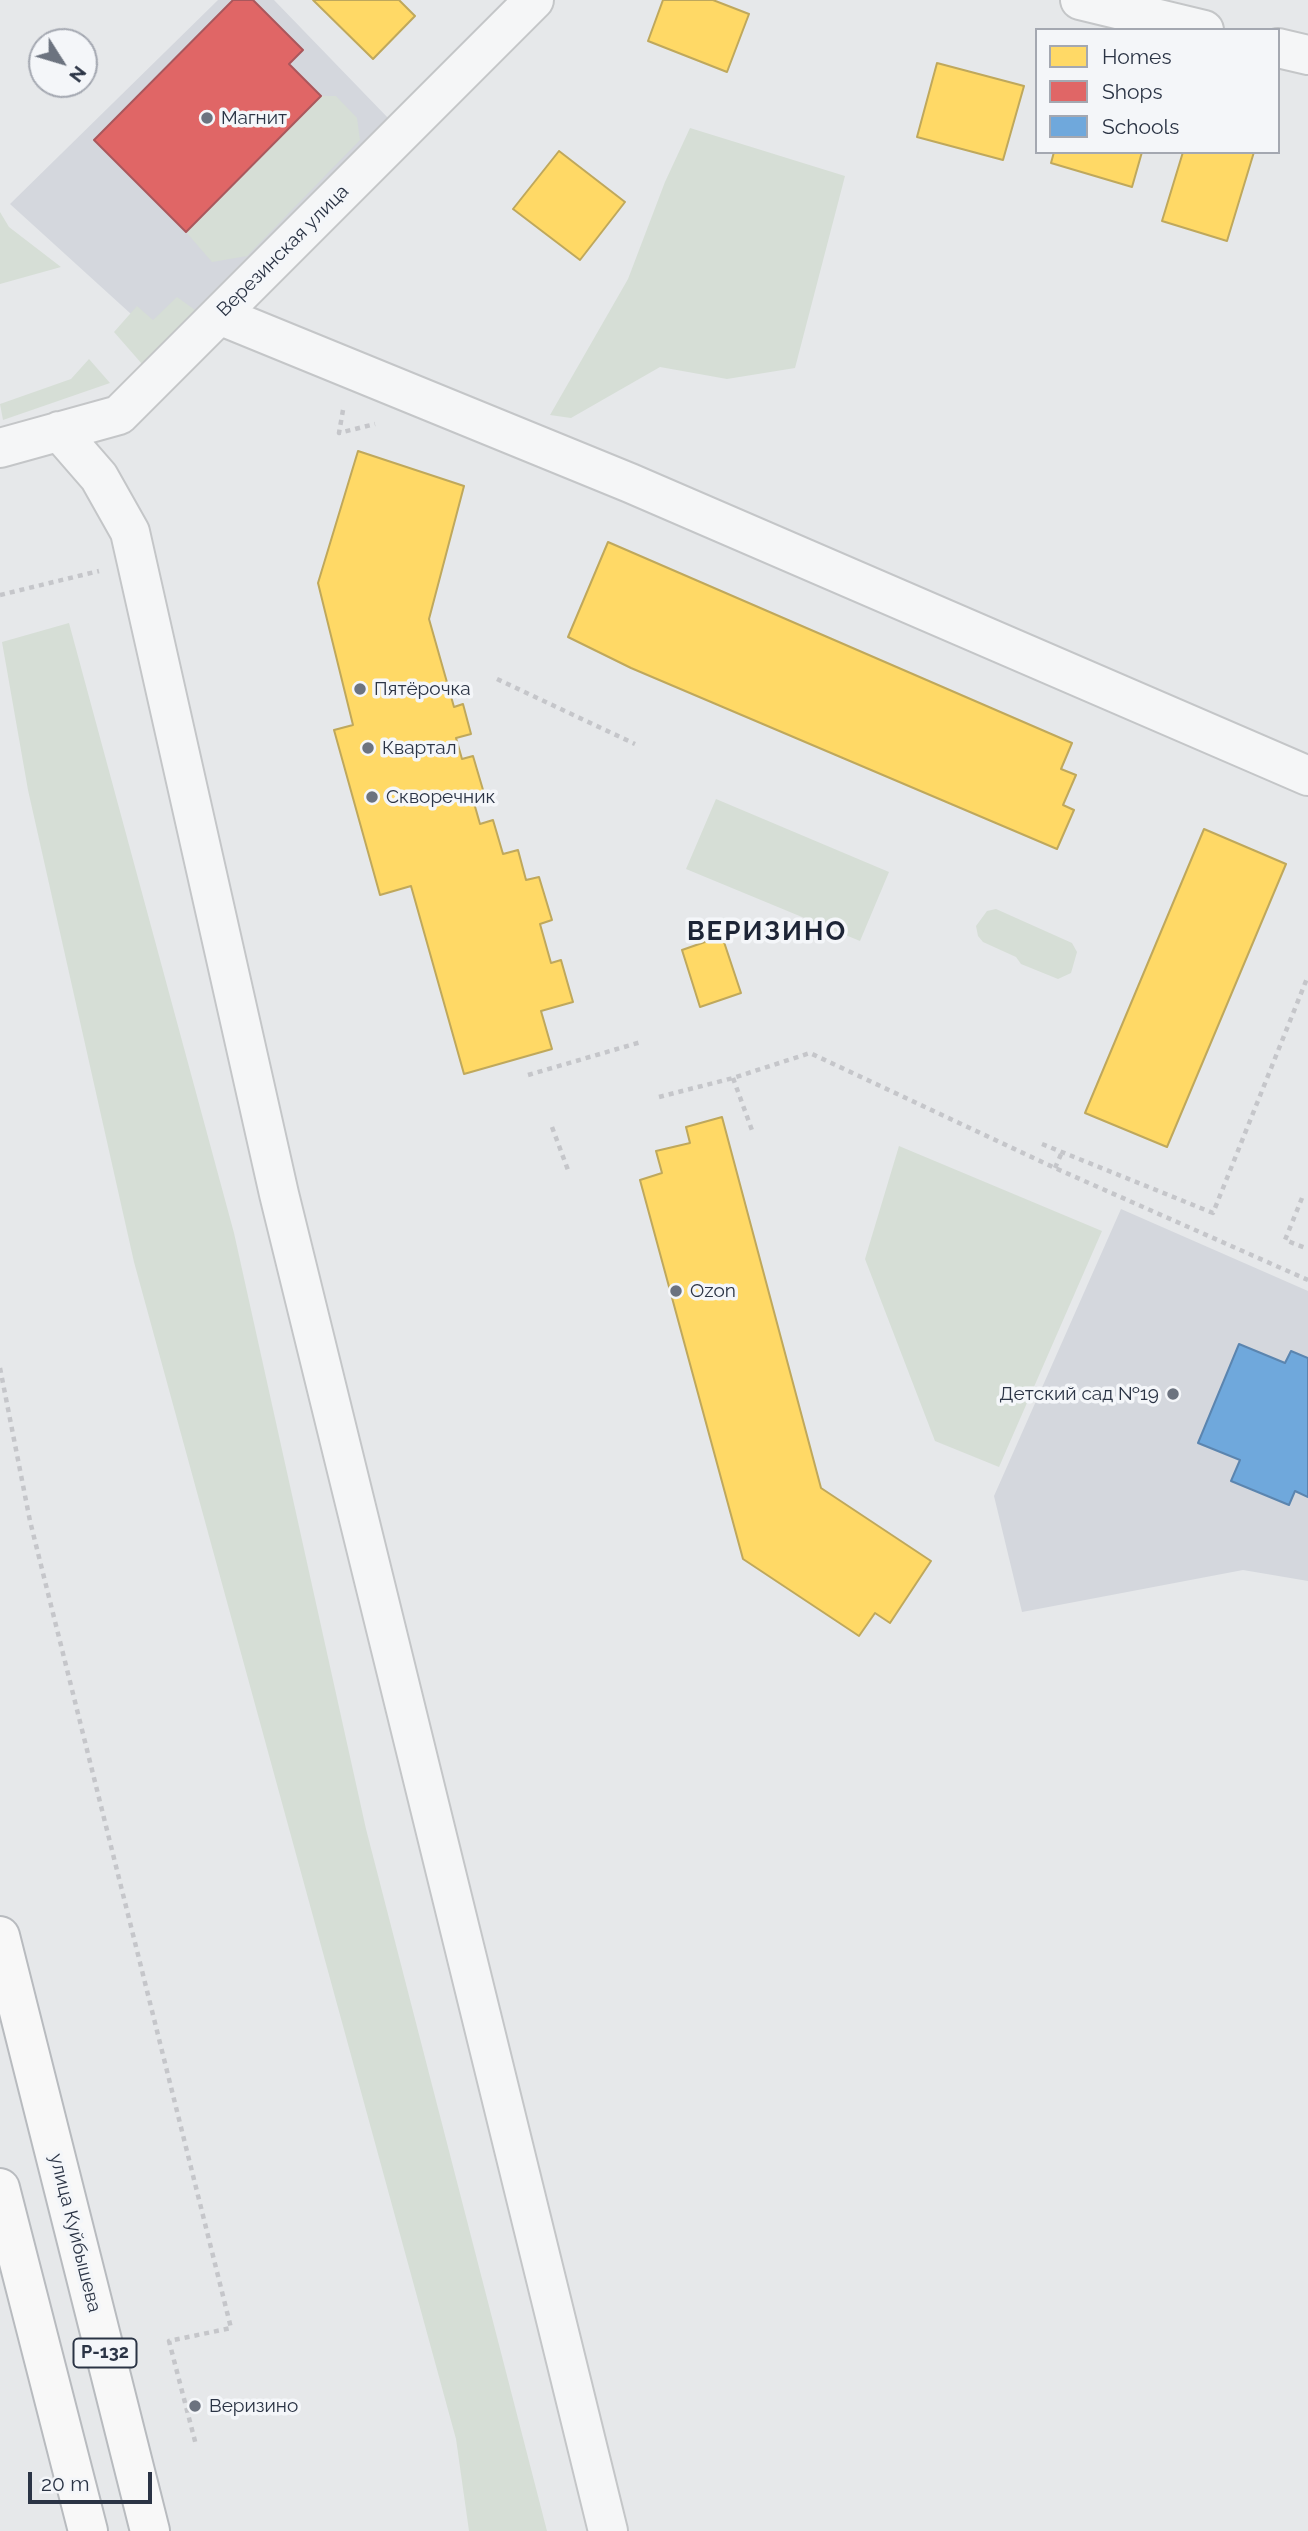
<!DOCTYPE html>
<html>
<head>
<meta charset="utf-8">
<style>
  body { margin:0 }
  #map { position:relative; width:1308px; height:2531px; overflow:hidden; background:#e6e8ea; font-family:Raleway,sans-serif }
  canvas { display:block }
  .legend { position:absolute; left:1035px; top:28px; width:245px; height:126px; box-sizing:border-box; background:#f4f6f9; border:2px solid #a4a8b1; margin:0; padding:9px 12px; list-style:none; font-size:21px; color:#2b3445 }
  .legend li { display:flex; align-items:center; gap:14px; height:35px }
  .legend b { width:35px; border:2px solid #a4a8b1 }
  .north { position:absolute; left:28px; top:28px; width:70px; height:70px; box-sizing:border-box; background:#f4f6f9; border:2px solid #a4a8b1; border-radius:50%; rotate:127deg; font-size:19px; font-weight:700; line-height:28px; text-align:center; color:#2b3445 }
  .north::after { content:''; display:block; margin:auto; width:24px; height:32px; background:#6c737f; clip-path:polygon(50% 0,100% 100%,50% 72%,0 100%) }
  .scale { position:absolute; left:28px; top:2472px; width:124px; height:32px; box-sizing:border-box; border:4px solid #2b3445; border-top:0; padding-left:9px; font-size:21px; line-height:24px; white-space:nowrap; color:#2b3445; -webkit-text-stroke:5px #f4f6f9; paint-order:stroke }
</style>
</head>
<body>
<div id="map">
<canvas width="1308" height="2531"></canvas>
<ul class="legend">
<li><b style="height:19px;background:#ffd966"></b>Homes</li>
<li><b style="height:19px;background:#e06666"></b>Shops</li>
<li><b style="height:19px;background:#6fa8dc"></b>Schools</li>
</ul>
<div class="north">N</div>
<div class="scale">20 m</div>
</div>
<script>
const context = document.querySelector('canvas').getContext('2d');
context.lineJoin = 'round';
function fill(path, color) { context.fillStyle = color; context.fill(path, 'evenodd'); }
const shape = rows => new Path2D(rows.map(r => 'M' + r).join(''));
function trace(path, color, width, dash) { context.strokeStyle = color; context.lineWidth = width; context.lineCap = dash ? 'butt' : 'round'; context.setLineDash(dash || []); context.stroke(path); }
function label(font, color, halo, rows, align = 'center') {
  context.font = font + ' Raleway,sans-serif'; context.lineWidth = 7; context.setLineDash([]); context.textBaseline = 'middle'; context.strokeStyle = halo; context.fillStyle = color; for (const [text, x, y, turn = 0] of rows) {
    context.save(); context.translate(x, y); context.rotate((+turn || 0) * Math.PI / 180); context.textAlign = isNaN(turn) ? turn : align; if (halo) context.strokeText(text, 0, 0); context.fillText(text, 0, 0); context.restore();
  }
}
fill(shape([
  [218,0,274,0,389,119,164,344,10,204],
  [1121,1209,1308,1291,1308,1581,1243,1570,1022,1612,994,1496]
]), '#d4d7dd');
fill(shape([
  [321,96,336,96,357,118,360,140,247,256,212,262,186,232],
  [690,128,845,176,795,368,727,379,660,367,571,418,550,415,628,279,665,182],
  [0,212,9,227,61,267,0,284],
  [177,297,195,310,142,364,114,332,137,306,153,320],
  [89,359,110,383,3,420,0,404,71,379],
  [69,623,234,1233,366,1829,547,2531,469,2531,456,2439,134,1262,28,790,2,642],
  [716,799,889,872,860,941,686,869],
  [996,909,1072,943,1077,952,1071,973,1058,979,1021,964,1016,957,983,942,978,936,976,926,987,911],
  [899,1146,1102,1231,999,1467,935,1441,865,1259]
]), '#d6ded6');
const homes = shape([
  [313,0,399,0,415,16,373,59,313,0],
  [663,0,713,0,749,14,727,72,648,41,663,0],
  [937,63,1024,86,1003,160,917,137,937,63],
  [559,151,625,202,580,260,513,209,559,151],
  [1054,152,1142,152,1132,187,1051,163,1054,152],
  [1183,152,1254,152,1227,241,1162,221,1183,152],
  [358,451,464,486,429,619,454,707,463,704,471,734,456,738,462,759,473,756,486,800,474,803,480,824,493,820,503,854,518,850,526,880,539,877,552,920,540,924,551,963,561,960,573,1002,541,1011,552,1049,464,1074,411,886,380,895,334,730,353,725,318,583,358,451],
  [608,542,1072,743,1061,769,1076,775,1063,805,1074,810,1057,849,631,668,568,637,608,542],
  [1204,829,1286,864,1167,1147,1085,1113,1204,829],
  [722,936,741,993,700,1007,682,950,722,936],
  [722,1117,821,1488,931,1561,890,1623,875,1613,859,1636,743,1559,640,1180,662,1173,656,1151,690,1143,686,1127,722,1117]
]);
fill(homes, '#ffd966');
trace(homes, '#bfa85c', 2);
const shops = shape([
  [233,0,253,0,303,50,289,64,321,96,186,232,94,140,233,0]
]);
fill(shops, '#e06666');
trace(shops, '#aa575c', 2);
const schools = shape([
  [1239,1344,1285,1363,1291,1351,1308,1358,1308,1497,1295,1491,1289,1505,1231,1481,1240,1460,1198,1443,1239,1344]
]);
fill(schools, '#6fa8dc');
trace(schools, '#5b85af', 2);
const minor = shape([
  [1080,0,1204,30],
  [1278,48,1308,55],
  [219,315,630,483,1308,776],
  [59,431,99,477,130,532,279,1194,608,2531],
  [0,448,119,415,534,0]
]);
const highway = shape([
  [0,1936,150,2531],
  [0,2188,88,2531]
]);
trace(minor, '#c4c6c8', 42);
trace(highway, '#b8bbbf', 42);
trace(shape([
  [343,410,339,433,375,424],
  [0,595,99,571],
  [497,679,635,744],
  [528,1075,641,1042],
  [733,1078,753,1133],
  [659,1097,733,1078,810,1053,1055,1168,1308,1280],
  [552,1127,568,1170],
  [1042,1144,1213,1213,1308,976],
  [1055,1168,1062,1152],
  [1302,1198,1285,1240,1308,1249],
  [0,1368,30,1521,231,2328,169,2341,196,2445]
]), '#c5c6ca', 4.5, [5, 5]);
trace(minor, '#f5f6f7', 38);
trace(highway, '#f8f8f8', 38);
for (const [x, y, r, color] of [
  [207,118,7,"#6c737f"],
  [360,689,7,"#6c737f"],
  [368,748,7,"#6c737f"],
  [372,797,7,"#6c737f"],
  [676,1291,7,"#6c737f"],
  [1173,1394,7,"#6c737f"],
  [195,2406,7,"#6c737f"]
]) { const dot = new Path2D(); dot.arc(x, y, r, 0, 2 * Math.PI); context.fillStyle = color; context.fill(dot); trace(dot, '#f4f6f9', 2.5); }
for (const [x, y, w] of [
  [105,2353,63]
]) { const box = new Path2D(); box.roundRect(x - w / 2, y - 14.5, w, 29, 5); context.fillStyle = '#f4f6f9'; context.fill(box); trace(box, '#2b3445', 2); }
label('bold 18px', '#2b3445', null, [
  ["Р-132",105,2353]
]);
label('19px', '#2b3445', '#f4f6f9', [
  ["Магнит",221,118],
  ["Пятёрочка",374,689],
  ["Квартал",382,748],
  ["Скворечник",386,797],
  ["Ozon",690,1291],
  ["Детский сад №19",1159,1394,"right"],
  ["Веризино",209,2406]
], 'left');
label('19px', '#2b3445', '#f4f6f9', [
  ["Верезинская улица",283,251,-45],
  ["улица Куйбышева",75,2233,76]
]);
context.letterSpacing = '2px';
label('bold 26px', '#1d2536', '#f4f6f9', [
  ["ВЕРИЗИНО",767,932]
]);
context.letterSpacing = '0px';
</script>
</body>
</html>
